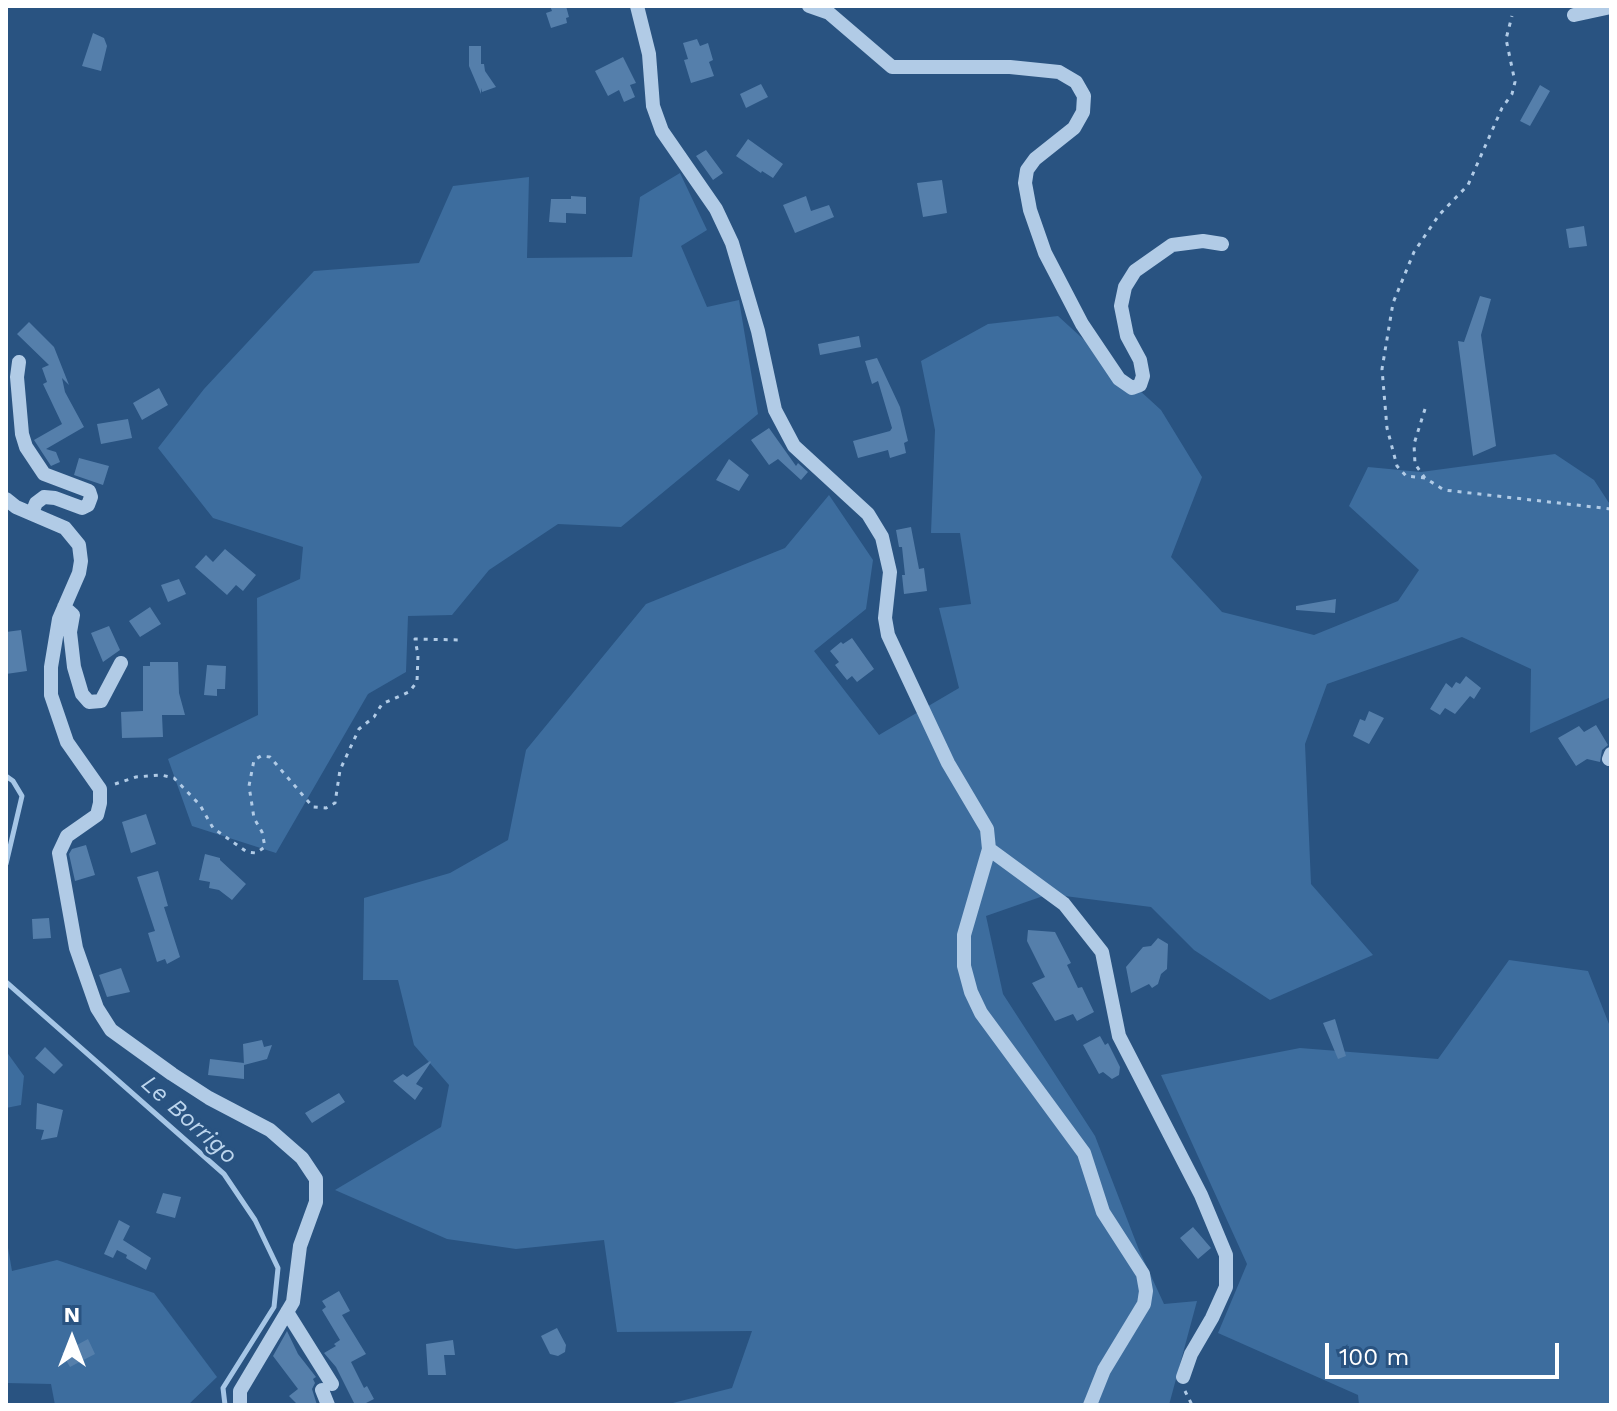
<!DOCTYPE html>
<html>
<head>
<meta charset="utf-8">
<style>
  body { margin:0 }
  #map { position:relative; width:1617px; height:1411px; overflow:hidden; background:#295381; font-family:"Work Sans",sans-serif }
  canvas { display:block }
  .frame { position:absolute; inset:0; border:8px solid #fff; pointer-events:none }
  .north { position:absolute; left:32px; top:1299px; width:80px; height:80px; -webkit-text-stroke:6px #295381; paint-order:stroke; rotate:0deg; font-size:22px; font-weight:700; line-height:32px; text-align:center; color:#fff }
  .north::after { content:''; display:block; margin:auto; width:28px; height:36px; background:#fff; clip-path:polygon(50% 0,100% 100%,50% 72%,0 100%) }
  .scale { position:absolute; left:1325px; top:1343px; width:234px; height:36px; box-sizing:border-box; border:4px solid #fff; border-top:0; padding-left:10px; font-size:24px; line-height:28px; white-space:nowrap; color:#fff; -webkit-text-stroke:6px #295381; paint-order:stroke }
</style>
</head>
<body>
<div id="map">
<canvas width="1617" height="1411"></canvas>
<div class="frame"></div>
<div class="north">N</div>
<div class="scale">100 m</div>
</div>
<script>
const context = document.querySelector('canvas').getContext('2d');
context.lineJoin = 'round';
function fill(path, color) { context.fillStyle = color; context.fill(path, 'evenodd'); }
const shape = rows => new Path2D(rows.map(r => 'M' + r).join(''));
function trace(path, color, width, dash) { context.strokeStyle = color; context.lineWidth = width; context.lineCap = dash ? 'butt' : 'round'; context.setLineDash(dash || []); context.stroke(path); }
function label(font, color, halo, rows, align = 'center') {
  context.font = font + ' "Work Sans",sans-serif'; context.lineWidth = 7; context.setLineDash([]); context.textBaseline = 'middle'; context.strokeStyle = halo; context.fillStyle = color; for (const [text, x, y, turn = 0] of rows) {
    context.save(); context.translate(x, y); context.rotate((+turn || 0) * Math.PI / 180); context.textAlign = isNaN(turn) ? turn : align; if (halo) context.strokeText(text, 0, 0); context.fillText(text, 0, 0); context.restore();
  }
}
fill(shape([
  [680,173,707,230,681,246,707,307,739,300,758,414,621,527,558,524,489,570,452,615,408,616,406,672,368,694,276,853,192,826,168,759,258,715,257,598,300,579,303,547,213,518,158,448,204,389,314,271,419,263,453,186,529,177,527,258,632,257,640,197],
  [1058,316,1161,410,1202,477,1171,557,1222,612,1314,635,1398,601,1419,570,1349,506,1368,467,1421,472,1555,454,1594,480,1611,506,1611,697,1530,733,1531,669,1462,637,1327,684,1305,744,1311,884,1373,955,1270,1000,1194,950,1151,907,1049,894,986,916,1003,994,1095,1136,1139,1250,1164,1304,1197,1301,1169,1405,665,1405,732,1388,752,1331,617,1332,604,1240,516,1249,447,1239,335,1190,441,1127,449,1085,414,1045,398,980,363,980,364,898,450,873,508,840,526,750,646,604,785,548,829,495,873,560,866,609,814,651,879,735,959,688,939,608,971,604,960,533,931,533,935,430,921,361,988,324],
  [1509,960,1588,971,1611,1029,1611,1405,1359,1405,1358,1395,1218,1333,1247,1264,1161,1075,1300,1048,1438,1059],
  [6,1051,24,1076,21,1105,6,1108],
  [6,1236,12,1271,57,1260,154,1293,217,1377,188,1405,55,1405,51,1384,6,1383]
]), '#3d6d9e');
trace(shape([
  [6,776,13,781,22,796,6,864],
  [6,982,224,1174,255,1220,278,1268,274,1307,223,1388,225,1405]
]), '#a6c6e6', 5);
fill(shape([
  [550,6,566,6,569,17,566,18,567,23,551,28,546,13,552,11],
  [93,33,104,38,107,46,101,71,82,66],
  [697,39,700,46,708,43,713,60,709,62,714,76,691,83,684,60,688,59,683,43],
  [469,46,481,46,481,64,484,64,485,71,496,87,482,92,481,88,481,94,469,66],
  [623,57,636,83,630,85,635,97,624,102,619,90,608,96,595,71],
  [761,84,768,97,746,108,740,94],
  [1540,85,1550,91,1530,126,1520,121],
  [748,139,783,164,773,178,762,171,761,173,736,156],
  [706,150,723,173,713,180,696,156],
  [942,180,947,213,923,217,917,183],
  [571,196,586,197,586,214,566,213,566,223,549,222,551,199,571,199],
  [806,196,811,211,829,205,834,217,795,233,783,205],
  [1584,226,1587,246,1569,248,1566,229],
  [1480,296,1491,299,1481,335,1496,446,1473,456,1458,341,1464,342],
  [29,322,54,347,69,385,62,378,65,392,84,427,46,449,56,452,60,462,51,466,34,440,62,424,43,384,47,382,42,368,49,365,17,334],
  [859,336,861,347,820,355,818,344],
  [877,358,900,407,908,441,904,443,906,453,890,458,888,450,858,458,853,441,890,431,892,428,878,381,872,384,865,361],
  [159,388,168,405,142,420,133,403],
  [128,419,132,438,101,444,97,424],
  [769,428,796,466,798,463,808,472,801,480,778,459,769,465,751,440],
  [79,458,109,466,103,485,74,475],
  [729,459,749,475,739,491,716,480],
  [911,527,919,569,924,568,927,591,904,594,902,575,905,575,902,547,899,547,896,530],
  [225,549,256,575,243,591,236,585,227,595,195,567,206,555,213,562],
  [179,579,186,594,168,602,161,585],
  [1336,599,1335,613,1296,610,1296,606],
  [150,607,161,624,140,637,129,621],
  [109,626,120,650,103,662,91,633],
  [21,630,27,671,6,674,6,632],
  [852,638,874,669,857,682,852,676,847,680,835,665,839,662,830,651,841,642,843,644],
  [150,662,178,662,179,693,185,715,162,715,163,737,122,738,121,712,143,711,143,666,150,666],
  [207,665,226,666,225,689,217,689,217,696,204,695],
  [1466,676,1481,688,1474,699,1470,696,1455,714,1445,708,1440,715,1430,709,1446,683,1452,688,1456,682,1460,684],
  [1369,711,1384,718,1369,744,1353,736,1360,719,1365,721],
  [1596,725,1608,745,1602,750,1600,762,1587,759,1576,766,1558,738,1579,726,1584,732],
  [146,814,156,844,131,853,122,822],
  [86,845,95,875,75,881,69,854,72,849],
  [205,854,220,858,220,860,246,884,232,900,219,890,209,888,210,882,199,880],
  [158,871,168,906,164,907,180,957,167,964,165,959,157,962,148,933,155,931,137,877],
  [49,918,51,938,33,939,32,919],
  [1028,930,1055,932,1071,963,1067,965,1078,988,1082,987,1094,1012,1077,1021,1073,1014,1055,1021,1032,983,1045,977,1027,941],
  [1158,938,1168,944,1167,969,1161,974,1158,984,1152,988,1149,984,1131,993,1126,967,1143,947,1151,946],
  [121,968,130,992,107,997,99,975],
  [1335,1019,1346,1056,1338,1059,1323,1023],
  [1100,1036,1105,1045,1108,1043,1120,1067,1119,1075,1112,1079,1103,1072,1099,1074,1083,1045],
  [262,1040,264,1047,272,1045,267,1059,244,1065,243,1044],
  [45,1047,63,1065,54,1074,35,1058],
  [210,1059,244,1063,244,1079,208,1075],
  [430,1061,431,1062,416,1084,423,1088,415,1100,393,1081,403,1074,407,1077],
  [339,1093,345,1102,312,1123,305,1113],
  [37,1103,63,1110,57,1137,41,1140,44,1130,36,1129],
  [163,1193,181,1197,175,1218,156,1213],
  [119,1220,130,1226,123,1240,151,1258,146,1270,126,1258,127,1255,117,1250,113,1258,104,1254],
  [1193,1227,1211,1248,1198,1259,1180,1238],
  [339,1291,350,1311,342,1315,366,1354,351,1362,364,1388,367,1386,374,1399,362,1405,355,1405,336,1367,324,1353,336,1346,334,1344,340,1340,322,1310,326,1307,322,1301],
  [557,1328,566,1345,565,1352,558,1356,550,1354,541,1336],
  [287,1331,298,1354,316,1377,313,1379,315,1383,312,1389,317,1405,298,1405,289,1396,298,1389,273,1356],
  [88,1339,95,1354,70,1367,62,1353],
  [453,1340,455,1355,444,1355,446,1375,428,1375,426,1344]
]), '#557fab');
trace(shape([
  [1425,409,1414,444,1415,464,1425,478,1444,490,1611,509],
  [1425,478,1406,476,1397,466,1387,428,1382,369,1393,303,1414,252,1439,215,1468,185,1502,108,1512,94,1515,82,1506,39,1512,16],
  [115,784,136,777,161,775,174,778,200,805,213,828,247,852,256,853,265,847,262,832,254,818,249,786,254,760,261,756,270,757,313,807,326,808,335,803,340,770,359,729,374,717,382,704,409,692,417,682,418,655,415,639,463,640],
  [1185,1391,1192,1405]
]), '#b1cbe6', 3, [4, 6]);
trace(shape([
  [637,6,649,54,653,106,662,131,716,209,732,243,758,331,775,410,794,446,868,514,882,537,890,572,885,618,888,635,948,763,987,829,989,849,964,935,964,966,971,992,981,1013,1084,1153,1103,1212,1143,1274,1146,1291,1144,1304,1104,1370,1090,1405],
  [809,6,829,13,892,67,1010,67,1059,72,1076,82,1084,96,1083,112,1074,128,1035,159,1027,170,1025,183,1030,210,1045,253,1082,324,1119,379,1132,388,1140,385,1143,376,1140,360,1127,336,1121,306,1125,287,1135,271,1172,245,1203,241,1222,244],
  [1574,15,1611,7],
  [19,362,17,377,22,434,26,447,44,474,89,491,91,497,88,505,82,508,55,498,44,497,36,503,32,513],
  [6,499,16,507,65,528,79,545,81,561,79,573,59,619,51,667,51,695,67,742,100,789,100,803,97,815,67,836,59,853,76,948,97,1008,111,1030,172,1074,209,1098,270,1130,302,1158,316,1179,316,1202,300,1246,293,1302,240,1391,240,1405],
  [64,607,73,615,70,632,74,667,82,694,89,702,101,701,121,663],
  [1609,759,1611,754],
  [989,849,1064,904,1102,952,1119,1036,1201,1195,1226,1255,1226,1287,1212,1318,1191,1354,1183,1377],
  [287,1312,332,1384],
  [322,1390,328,1405]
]), '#b1cbe6', 14);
label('italic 24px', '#bcd5ed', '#295381', [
  ["Le Borrigo",189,1120,42]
]);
</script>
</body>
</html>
